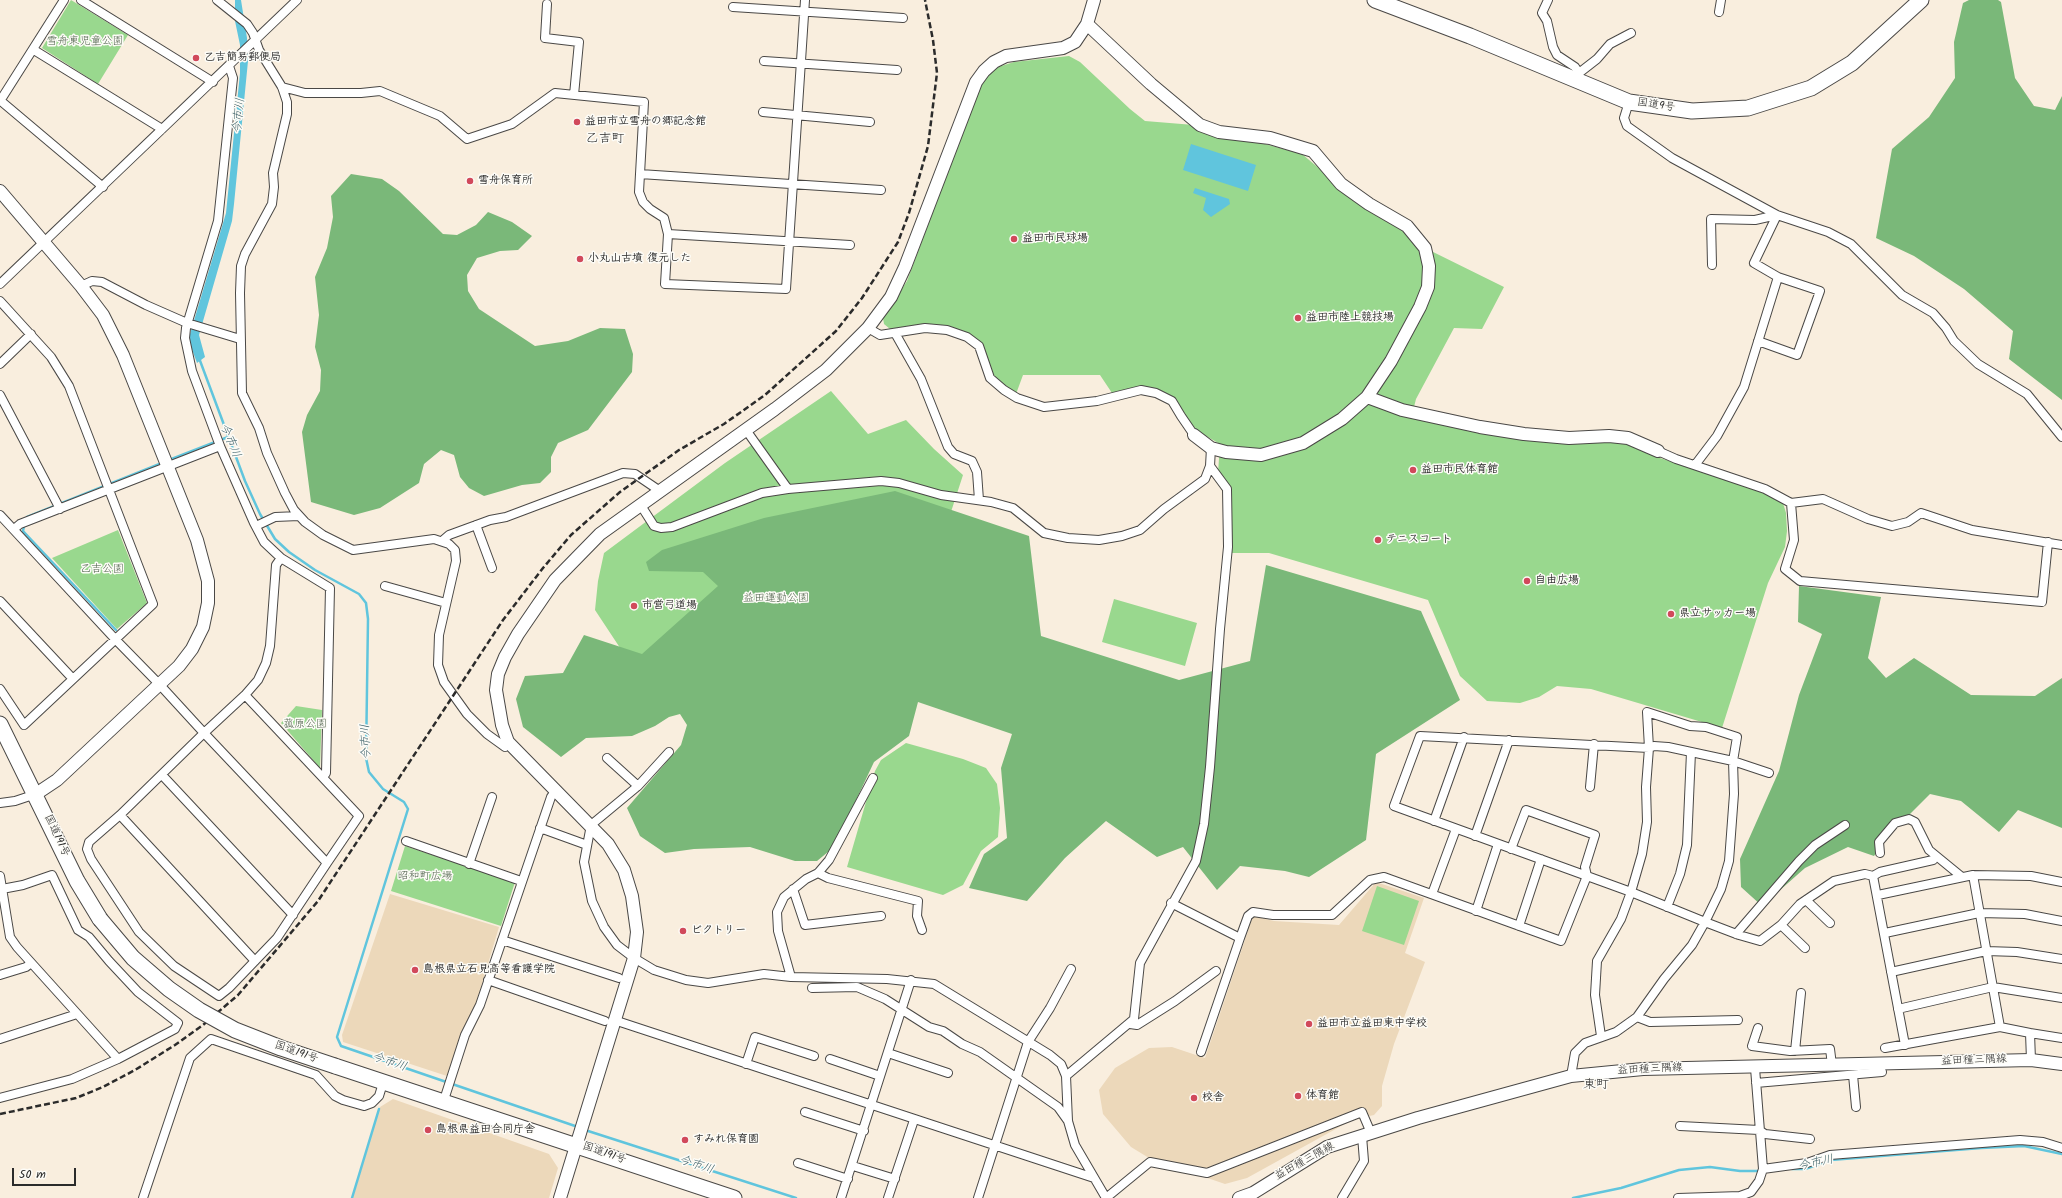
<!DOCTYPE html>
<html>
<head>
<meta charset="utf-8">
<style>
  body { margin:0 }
  #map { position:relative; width:2062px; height:1198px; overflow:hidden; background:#f9eede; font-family:Kalam,sans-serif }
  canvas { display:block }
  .scale { position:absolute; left:12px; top:1168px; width:64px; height:18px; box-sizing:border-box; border:2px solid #2b2b2b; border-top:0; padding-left:5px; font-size:12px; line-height:14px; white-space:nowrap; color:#2b2b2b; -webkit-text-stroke:3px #fdfcf7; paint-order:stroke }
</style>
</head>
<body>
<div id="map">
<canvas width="2062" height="1198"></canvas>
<div class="scale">50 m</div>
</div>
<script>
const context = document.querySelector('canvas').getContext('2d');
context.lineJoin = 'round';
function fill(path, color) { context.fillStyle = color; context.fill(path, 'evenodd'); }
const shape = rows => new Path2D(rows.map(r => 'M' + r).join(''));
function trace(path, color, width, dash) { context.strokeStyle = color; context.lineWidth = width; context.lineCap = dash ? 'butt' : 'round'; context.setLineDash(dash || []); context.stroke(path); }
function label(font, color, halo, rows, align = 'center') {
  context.font = font + ' Kalam,"Klee One",sans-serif'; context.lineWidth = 3; context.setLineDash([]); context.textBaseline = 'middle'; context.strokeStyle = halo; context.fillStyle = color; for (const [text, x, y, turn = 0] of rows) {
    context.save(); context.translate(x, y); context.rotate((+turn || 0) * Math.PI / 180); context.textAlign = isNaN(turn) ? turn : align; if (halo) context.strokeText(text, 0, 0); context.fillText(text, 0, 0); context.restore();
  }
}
fill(shape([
  [1376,882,1424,898,1405,953,1425,962,1394,1044,1382,1086,1382,1106,1374,1115,1352,1120,1247,1178,1225,1184,1149,1158,1131,1147,1103,1114,1099,1090,1115,1068,1149,1048,1172,1047,1205,1058,1253,916,1274,921,1339,925],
  [390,894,499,927,476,1004,462,1033,447,1076,343,1042,342,1035],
  [393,1099,549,1154,558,1168,549,1198,353,1198,380,1107]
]), '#ecd8ba');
fill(shape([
  [71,0,128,35,98,84,42,48],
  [1069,56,1080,62,1130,109,1145,121,1194,125,1302,154,1340,186,1407,226,1425,248,1504,287,1482,329,1454,328,1416,399,1412,415,1528,439,1625,443,1657,457,1764,492,1783,503,1786,513,1787,531,1785,547,1768,583,1722,728,1591,689,1557,686,1539,697,1520,703,1487,701,1460,676,1428,600,1269,553,1231,553,1231,490,1218,473,1220,444,1199,432,1157,389,1112,393,1100,375,1023,375,1016,394,1004,387,994,377,983,345,969,334,949,326,926,324,890,329,884,324,883,318,907,281,979,89,986,76,998,67,1014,62],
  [831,391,868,434,906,420,934,449,963,475,881,727,700,739,680,700,630,663,595,610,598,581,604,553,725,463],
  [118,530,147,603,117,629,52,558],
  [1114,599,1197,623,1185,666,1102,642],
  [296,706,322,710,320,768,281,723],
  [906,743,963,759,986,768,997,784,1000,808,998,837,981,851,963,885,943,895,847,867,875,771,881,760],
  [405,846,515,882,501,926,391,891],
  [1377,886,1419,901,1404,945,1362,931]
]), '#99d88e');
fill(shape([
  [1969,0,1998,0,2001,2,2015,78,2034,106,2055,110,2062,96,2062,400,2009,359,2013,331,1964,289,1914,256,1876,238,1892,149,1929,117,1955,78,1954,42,1963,3],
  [351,174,382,179,399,191,443,234,457,235,476,225,488,212,512,222,532,236,518,250,500,251,477,258,467,275,468,291,479,309,535,346,568,341,600,328,625,329,633,354,632,372,588,430,558,443,551,457,551,472,540,483,522,485,484,496,469,488,460,477,454,455,441,450,424,464,419,483,380,508,354,515,311,502,302,432,307,415,320,391,321,370,315,347,319,315,315,277,327,248,333,217,331,196],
  [895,491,1029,536,1041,636,1179,680,1250,661,1266,565,1421,611,1460,700,1376,754,1366,840,1309,877,1285,871,1240,866,1217,890,1183,847,1157,857,1106,821,1065,858,1027,901,969,888,984,854,1007,838,1001,768,1012,734,918,702,909,736,874,762,834,847,817,861,795,861,750,847,694,849,665,853,640,836,627,808,681,745,687,725,680,714,669,717,655,726,632,736,586,738,561,757,523,727,516,699,525,676,563,673,584,635,642,654,718,586,703,572,649,571,646,562,662,550,764,518],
  [1799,586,1881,597,1868,658,1886,678,1914,658,1971,695,2035,696,2062,678,2062,828,2018,810,1999,832,1961,801,1930,794,1889,835,1874,856,1848,847,1805,868,1762,906,1741,887,1740,859,1779,771,1799,695,1822,634,1798,622]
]), '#7ab879');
fill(shape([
  [235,0,241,0,247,38,248,61,234,204,232,221,199,335,205,357,197,363,190,344,190,334,226,213,240,73,240,45,235,21],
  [1191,144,1256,165,1248,191,1183,170],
  [1195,188,1229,199,1230,204,1211,217,1203,210,1206,198,1193,193]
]), '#60c5dd');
trace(shape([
  [199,358,245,481,260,514,275,539,289,552,315,570,359,594,366,603,368,619,366,758,369,772,383,789,404,802,408,809,337,1037,341,1046,578,1127],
  [169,460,228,437],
  [27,517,162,463],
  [24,526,23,531,116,630],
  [585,1130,796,1198],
  [1792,1169,1805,1169,1831,1160,1981,1148,2024,1146,2062,1154],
  [352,1198,379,1109],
  [1573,1198,1621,1188,1679,1170,1710,1167,1740,1171,1761,1171]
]), '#60c5dd', 2.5);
const street = shape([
  [81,0,213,82],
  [217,0,247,24,253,33,259,50,282,87,287,102,287,114,273,173,274,187,272,204,245,254,241,266,240,293,242,393,259,428,267,453,285,493,294,510,305,522,323,535,353,550,434,539,449,544,455,550,456,561,439,635,438,665,444,682,467,714,487,734,505,747,508,742],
  [1548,0,1542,13,1547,21,1553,47,1557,55,1575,67,1579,73,1577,81],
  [547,4,545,38,579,42,574,95],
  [733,7,903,18],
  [1719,12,1721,0],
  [34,50,162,129],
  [764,61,897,70],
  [1579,73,1597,59,1610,44,1631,33],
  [282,87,305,93,361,93,380,91,440,116,467,139,512,124,555,93,644,102,640,174,881,190],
  [0,101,64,0],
  [1,101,103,187],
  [1629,102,1624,118,1627,126,1672,158,1777,215,1828,232,1851,244,1902,295,1933,313,1946,328,1954,341,1978,364,2027,394,2062,437],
  [763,112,870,122],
  [640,174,639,192,643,202,650,209,664,218,668,234,665,284,786,289,805,0],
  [668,234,850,245],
  [1712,265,1711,219,1755,220,1777,215],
  [0,284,297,0],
  [81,286,92,281,102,282,146,305,187,323,240,339],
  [0,301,51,357,69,386,153,604,24,725,0,689],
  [868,328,880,335,925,328,947,330,967,337,979,346,990,378,1004,390,1017,398,1044,407,1097,401,1141,390,1156,393,1172,401,1181,416,1194,435],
  [895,333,921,379,948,447,954,454,972,461,977,472,979,500],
  [1758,341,1797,355,1820,291,1778,277],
  [0,364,31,334],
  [0,395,60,509],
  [746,430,788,489,881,481,899,483,941,495,991,502,1013,508,1044,533,1068,538,1099,540,1122,536,1140,530,1164,509,1205,479,1210,466,1211,448],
  [220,446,192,371,185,338,186,328,218,221,233,78,229,66],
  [1658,451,1676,459,1765,489,1791,503,1823,499,1868,519,1892,526,1908,522,1921,513,1972,530,2062,545],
  [1695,465,1717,436,1744,387,1778,277,1754,263,1777,215],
  [1791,503,1794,540,1785,569,1800,581,2042,602,2048,542],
  [640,504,654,526,661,528,672,527,762,493,788,489],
  [0,515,116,640,160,685,204,733,327,863,277,938,229,988,219,996,174,966,139,932,91,859,87,849,89,842,120,815,204,733,245,695,258,680,266,663,270,646,276,565,281,558],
  [476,525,492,568],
  [256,526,275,517,299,516],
  [14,529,20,524,220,446,254,523,264,542,281,558,330,588,326,773,323,777],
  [442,541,449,535,490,520,506,517,623,473,635,474,660,491],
  [385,586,446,603],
  [0,601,73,679],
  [245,695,359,816,327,863],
  [669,752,638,786,591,825,584,862,592,901,604,927,617,945,634,958,654,970,686,980,708,983,764,974,791,977,887,979,934,984,1050,1055,1061,1064,1066,1076,1068,1121,1075,1145,1106,1198],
  [607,758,638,786],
  [162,775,293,915],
  [1590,787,1594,744],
  [0,803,15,801,36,794],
  [120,815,255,961],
  [1434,821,1464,737],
  [540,828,587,845],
  [1475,836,1509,740],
  [406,841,521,881],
  [1880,853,1879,842,1895,823,1909,819,1915,822,1929,850,1962,877],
  [469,864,492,797],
  [818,873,828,878,918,901,917,916,922,930],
  [1973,875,2000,1027],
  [0,876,10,937,17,947,118,1059],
  [1873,876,1880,872,1933,860],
  [793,889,805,925,881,916],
  [1432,894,1456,829],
  [1878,895,1973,875,2031,876,2062,882],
  [1806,900,1830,923],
  [1171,903,1240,938,1248,916,1253,912,1273,915,1332,915,1370,880,1384,877,1561,941,1587,876,1585,867,1595,835,1526,810,1511,849],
  [1667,907,1680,874,1687,845,1691,752],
  [1476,911,1498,844],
  [1781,925,1805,948],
  [1519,926,1541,859],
  [1885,933,1979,913,2025,914,2062,921],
  [1736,934,1799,861,1815,845,1845,825],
  [502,940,619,978],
  [1891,972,1986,951,2017,952,2062,959],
  [0,975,26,967,31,963],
  [791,977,778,931,777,912,784,897,806,879,818,873,829,860,873,778],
  [488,980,605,1021],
  [812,988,857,987,885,999,929,1027,943,1031,962,1044,980,1052,1058,1107,1068,1121],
  [1898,1009,1993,987,2062,998],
  [1637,1017,1650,1022,1738,1020],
  [614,1020,1094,1178],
  [1130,1024,1137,1025,1175,1001,1216,971],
  [1758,1028,1752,1046,1790,1051,1830,1049,1832,1065],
  [2030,1033,2062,1038],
  [1601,1036,1595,995,1597,961,1621,919,1631,892,1642,854,1647,822,1646,787,1649,748,1647,712,1690,726,1706,727,1737,737,1733,761,1769,773],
  [0,1039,77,1014],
  [1885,1048,2000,1027,2030,1033,2031,1060],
  [1795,1051,1801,993],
  [1201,1052,1240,938],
  [888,1053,948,1073],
  [830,1059,880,1076],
  [746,1064,755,1037,814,1056],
  [1853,1075,1856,1107],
  [1066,1076,1134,1019,1140,963,1196,861,1204,824,1210,767,1220,629,1228,547,1227,489,1210,466],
  [1571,1076,1575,1053,1585,1043,1616,1032,1637,1017,1664,979,1692,945,1705,922,1721,889,1729,861,1734,794,1733,761,1668,747,1654,746,1649,748,1420,736,1394,806,1587,876,1631,892,1705,922,1739,935,1760,941,1781,925,1800,904,1834,881,1865,874,1873,876,1905,1045],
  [1756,1083,1882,1072],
  [0,1098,72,1079,118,1059,175,1029,178,1023,138,992,109,961,89,937,78,930,52,875,23,885,2,889],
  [443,1103,465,1035,480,1005,551,797,556,790],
  [805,1112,864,1131],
  [1680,1126,1759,1130,1765,1134,1810,1139],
  [798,1163,848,1179],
  [853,1166,895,1179],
  [1763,1169,1807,1163,1830,1155,2020,1140,2043,1142,2062,1148],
  [143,1198,190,1058,211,1039,316,1075,335,1096,343,1100,364,1106,372,1103,379,1096,383,1083],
  [841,1198,911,980],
  [888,1198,914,1120],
  [978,1198,1028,1042,1050,1008,1071,969],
  [1106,1198,1150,1162,1207,1173,1362,1112,1371,1133],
  [1342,1198,1364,1161,1362,1136],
  [1678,1198,1740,1196,1751,1192,1759,1181,1763,1169,1755,1068]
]);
const secondary = shape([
  [1087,24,1151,84,1200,125,1219,132,1270,138,1313,151,1341,184,1369,204,1407,226,1425,248,1429,266,1428,287,1420,307,1391,361,1367,397,1342,419,1303,443,1261,455,1226,452,1211,448,1194,435],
  [0,191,81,286,103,315,123,355,197,540,208,581,208,603,203,627,192,649,179,666,57,780,36,794],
  [1367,397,1402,410,1480,427,1524,434,1569,438,1609,436,1628,438,1658,451],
  [560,1198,634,958,637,932,632,896,624,870,608,844,508,742,502,725,496,690,498,674,505,657,518,634,555,580,600,534,775,409,826,370,868,328,891,297,905,267,976,82,984,71,994,62,1006,56,1063,48,1075,42,1087,24,1094,0],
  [1239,1198,1253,1193,1327,1147,1418,1118,1571,1076,1643,1069,2031,1060,2062,1064]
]);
const highway = shape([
  [1375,0,1470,36,1629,102,1692,111,1748,108,1811,88,1852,63,1921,0],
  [0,724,77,881,100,919],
  [335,1066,734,1198]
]);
trace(street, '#4a4846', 10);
trace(secondary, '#4a4846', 14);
trace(highway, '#4a4846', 17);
trace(street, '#fff', 8);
trace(secondary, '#fff', 12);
trace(highway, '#fff', 15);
trace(shape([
  [0,1114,76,1098,103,1087,135,1070,175,1045,203,1025,238,995,318,901,503,620,543,568,571,535,620,492,679,450,724,424,765,395,836,331,862,298,898,242,909,213,928,146,937,73,933,40,925,0]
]), '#2b2b2b', 2.5, [6, 3]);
const highwayBridge = shape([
  [100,919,133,958,169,989,199,1010,235,1030,281,1048,335,1066]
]);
trace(highwayBridge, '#4a4846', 17, []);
trace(highwayBridge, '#fff', 15);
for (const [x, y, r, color] of [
  [196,58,4,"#d1495b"],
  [577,122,4,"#d1495b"],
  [470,181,4,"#d1495b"],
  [1014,239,4,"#d1495b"],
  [580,259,4,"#d1495b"],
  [1298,318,4,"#d1495b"],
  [1413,470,4,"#d1495b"],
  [1378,540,4,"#d1495b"],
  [1527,581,4,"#d1495b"],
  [634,606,4,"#d1495b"],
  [1671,614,4,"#d1495b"],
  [683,931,4,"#d1495b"],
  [415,970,4,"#d1495b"],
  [1309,1024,4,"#d1495b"],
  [1298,1096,4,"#d1495b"],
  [1194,1098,4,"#d1495b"],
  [428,1130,4,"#d1495b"],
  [685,1140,4,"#d1495b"]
]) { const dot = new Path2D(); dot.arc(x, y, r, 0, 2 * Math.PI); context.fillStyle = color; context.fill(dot); trace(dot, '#fdfcf7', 1.5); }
label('11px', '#4c5f49', '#fdfcf7', [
  ["雪舟東児童公園",85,42],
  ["乙吉公園",102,570],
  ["益田運動公園",776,599],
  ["菰原公園",305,725],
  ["昭和町広場",425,877]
]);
label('bold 11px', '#2b2b2b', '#fdfcf7', [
  ["乙吉簡易郵便局",204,58],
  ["益田市立雪舟の郷記念館",585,122],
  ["雪舟保育所",478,181],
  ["益田市民球場",1022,239],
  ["小丸山古墳 復元した",588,259],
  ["益田市陸上競技場",1306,318],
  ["益田市民体育館",1421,470],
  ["テニスコート",1386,540],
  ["自由広場",1535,581],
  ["市営弓道場",642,606],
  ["県立サッカー場",1679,614],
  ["ビクトリー",691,931],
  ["島根県立石見高等看護学院",423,970],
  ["益田市立益田東中学校",1317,1024],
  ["体育館",1306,1096],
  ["校舎",1202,1098],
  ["島根県益田合同庁舎",436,1130],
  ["すみれ保育園",693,1140]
], 'left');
label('11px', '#2b2b2b', '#fdfcf7', [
  ["国道9号",1656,106,9],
  ["国道191号",56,836,65],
  ["国道191号",296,1053,19],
  ["益田種三隅線",1974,1061,-2],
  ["益田種三隅線",1650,1070,-3],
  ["国道191号",604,1154,19],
  ["益田種三隅線",1305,1162,-29]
]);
label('italic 12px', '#3e6169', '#fdfcf7', [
  ["今市川",240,116,-84],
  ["今市川",229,441,68],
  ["今市川",367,742,-92],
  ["今市川",389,1063,19],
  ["今市川",1816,1164,-12],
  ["今市川",696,1166,18]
]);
label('13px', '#2b2b2b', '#fdfcf7', [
  ["乙吉町",605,140],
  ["東町",1596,1086]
]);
</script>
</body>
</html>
